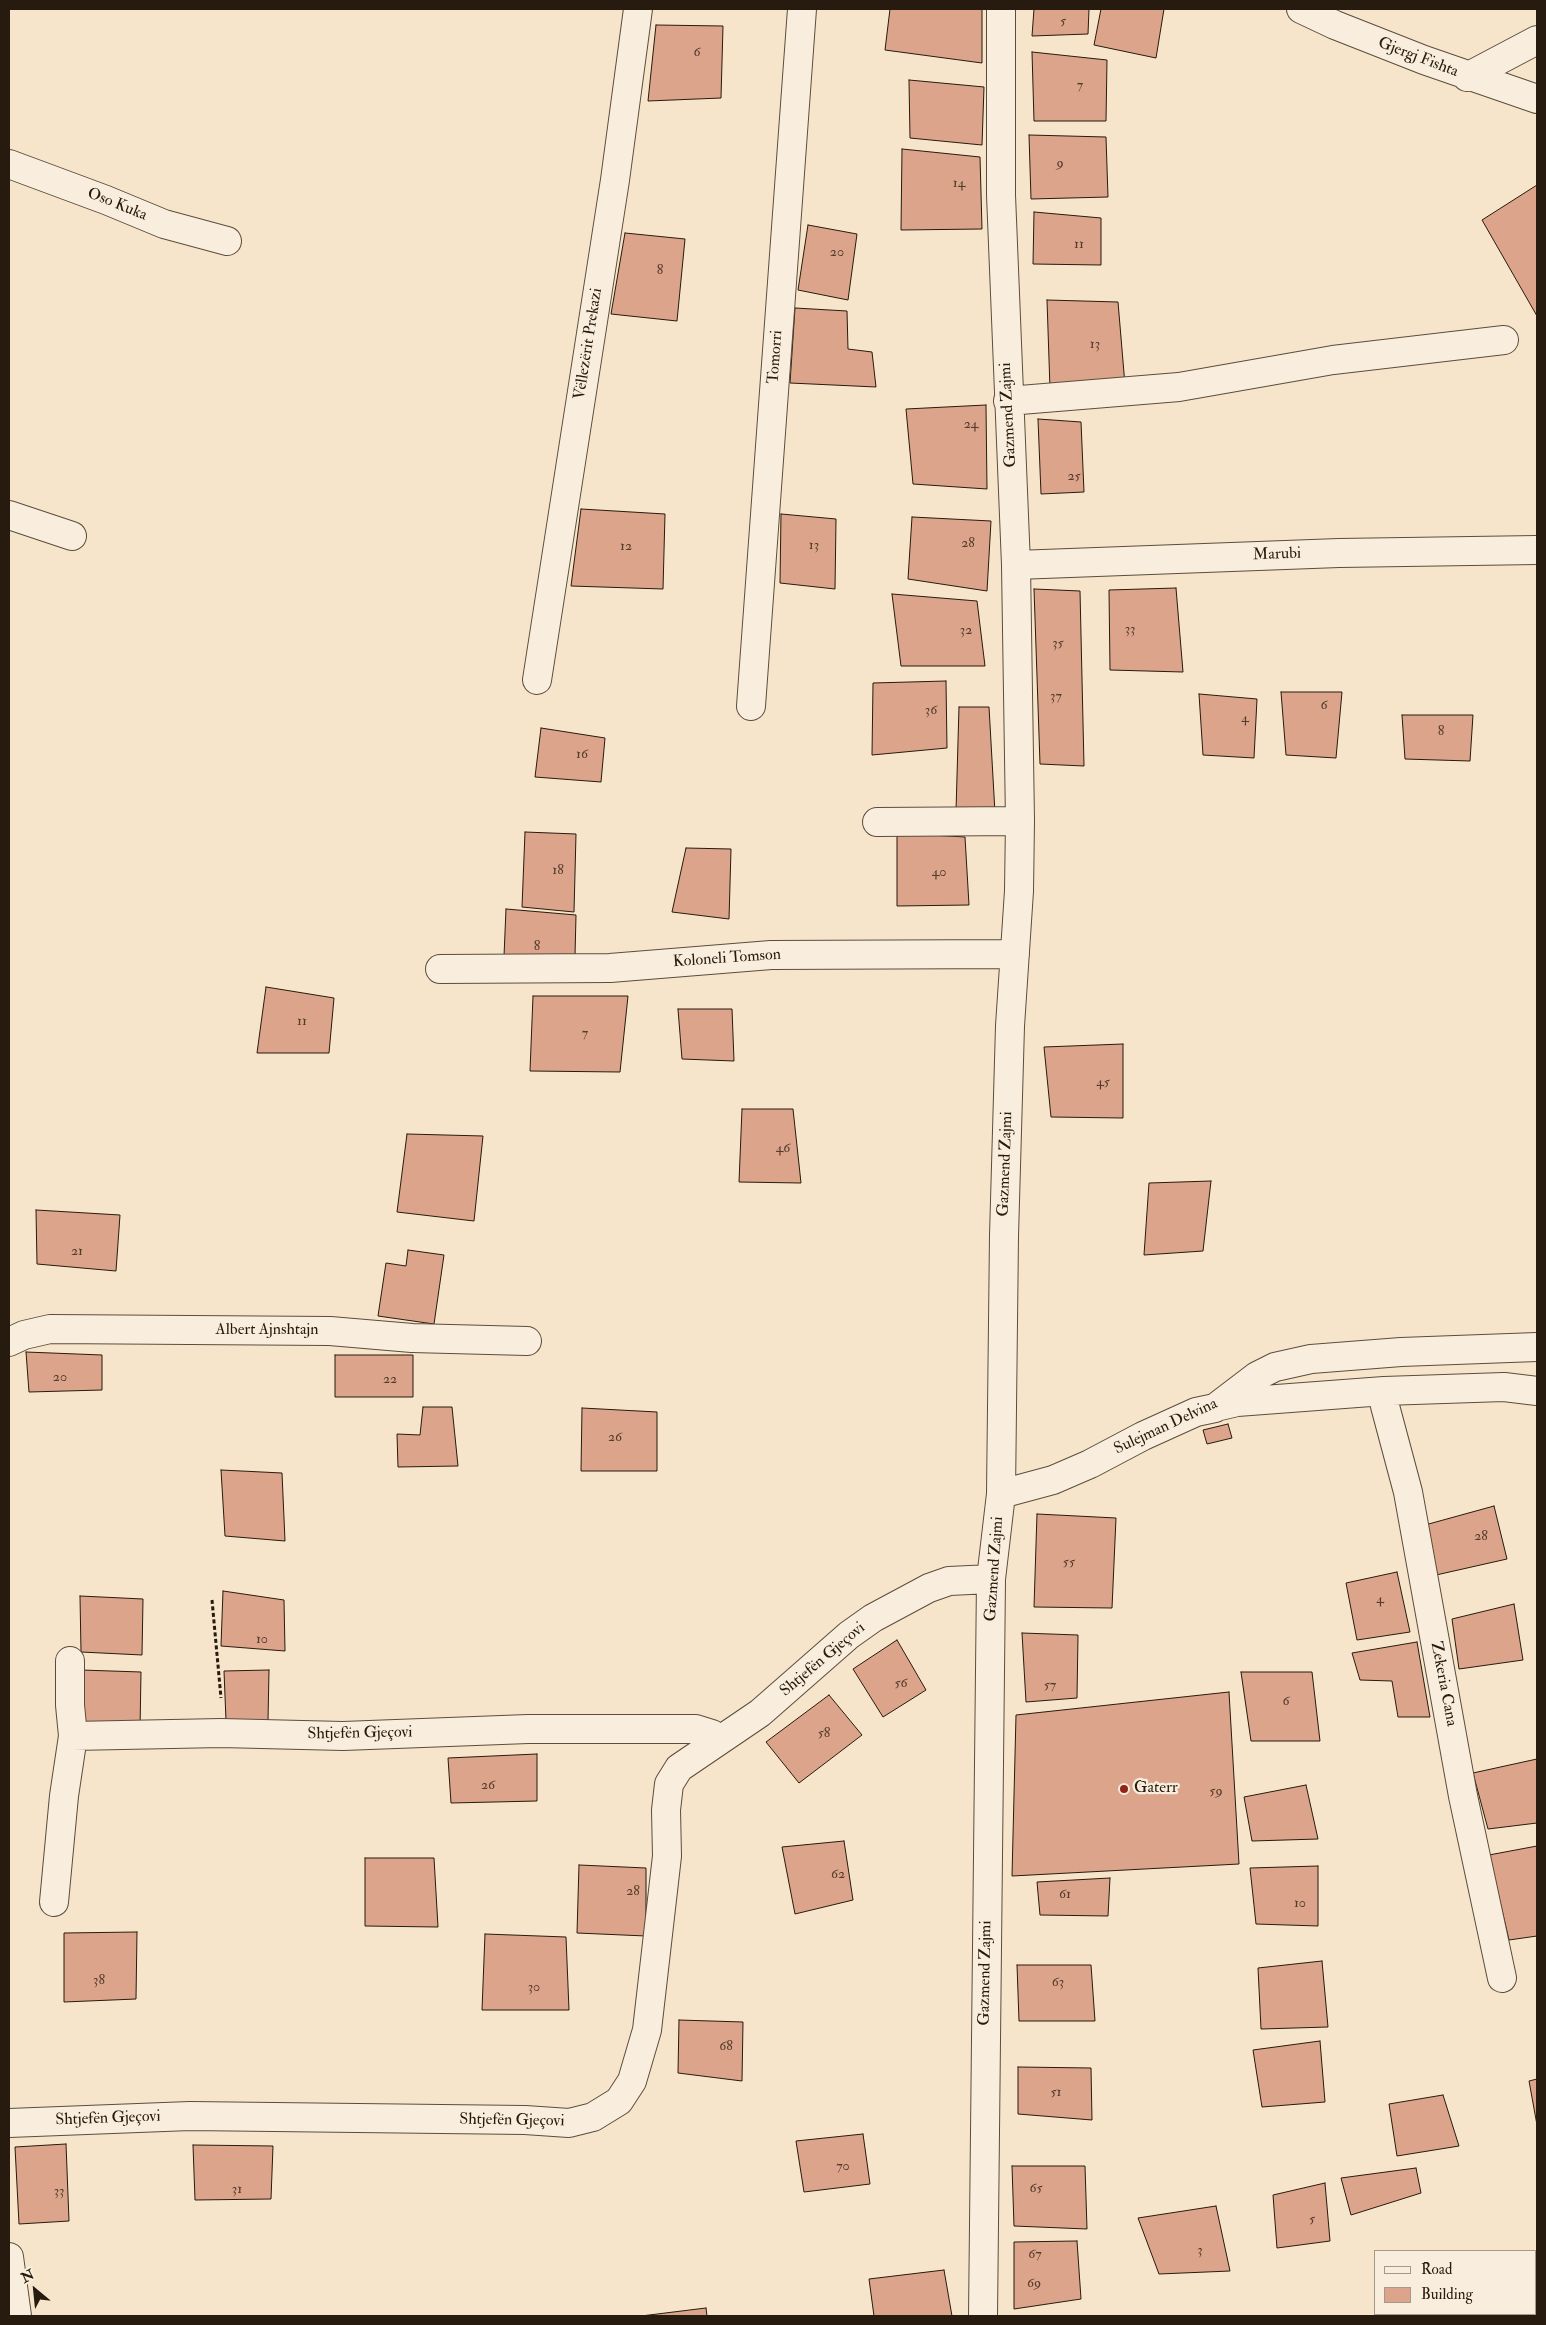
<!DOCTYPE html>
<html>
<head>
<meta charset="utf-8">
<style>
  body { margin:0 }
  #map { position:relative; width:1546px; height:2325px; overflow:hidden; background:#f6e5ca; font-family:"IM FELL Double Pica",serif }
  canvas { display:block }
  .frame { position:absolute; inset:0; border:10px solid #271a0e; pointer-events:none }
  .legend { position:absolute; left:1374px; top:2250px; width:162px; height:65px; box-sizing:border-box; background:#f9eedd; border:1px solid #a5998a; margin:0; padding:6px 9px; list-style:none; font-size:15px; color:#271a0e }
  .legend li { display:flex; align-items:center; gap:10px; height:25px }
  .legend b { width:25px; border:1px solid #a5998a }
  .north { position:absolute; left:10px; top:2265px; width:50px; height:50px; -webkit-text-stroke:4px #f9eedd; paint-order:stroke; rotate:332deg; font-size:14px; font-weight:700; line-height:20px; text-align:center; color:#271a0e }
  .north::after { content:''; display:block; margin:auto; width:18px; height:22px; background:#271a0e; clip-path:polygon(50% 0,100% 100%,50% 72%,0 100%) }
</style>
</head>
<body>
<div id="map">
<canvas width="1546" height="2325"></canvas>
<div class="frame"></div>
<ul class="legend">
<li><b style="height:6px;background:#f9eedd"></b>Road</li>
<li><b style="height:14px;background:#dca48a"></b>Building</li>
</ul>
<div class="north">N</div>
</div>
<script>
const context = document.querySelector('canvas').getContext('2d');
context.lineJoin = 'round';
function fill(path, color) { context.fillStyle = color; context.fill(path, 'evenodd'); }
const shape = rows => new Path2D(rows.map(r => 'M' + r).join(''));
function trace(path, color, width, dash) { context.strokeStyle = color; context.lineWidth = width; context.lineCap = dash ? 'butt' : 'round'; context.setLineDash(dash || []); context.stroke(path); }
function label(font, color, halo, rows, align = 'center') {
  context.font = font + ' "IM FELL Double Pica",serif'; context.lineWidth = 4.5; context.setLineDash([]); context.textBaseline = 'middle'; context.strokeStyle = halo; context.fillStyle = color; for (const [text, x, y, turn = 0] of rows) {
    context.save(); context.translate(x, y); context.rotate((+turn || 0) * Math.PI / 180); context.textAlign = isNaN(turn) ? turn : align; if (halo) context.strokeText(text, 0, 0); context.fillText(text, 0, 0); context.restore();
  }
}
const building = shape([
  [890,9,982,9,982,63,885,50,890,9],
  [1034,9,1089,9,1088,34,1032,36,1034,9],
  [1101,9,1164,9,1156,58,1094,45,1101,9],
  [656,25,723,26,721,98,648,101,656,25],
  [1032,52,1107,60,1106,121,1034,121,1032,52],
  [909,80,984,87,982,145,910,138,909,80],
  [1029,135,1106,137,1108,197,1031,199,1029,135],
  [902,149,980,157,982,229,901,230,902,149],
  [1537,185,1537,316,1482,220,1537,185],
  [1034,212,1101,218,1101,265,1033,264,1034,212],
  [808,225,857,234,848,300,798,290,808,225],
  [625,233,685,239,677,321,611,314,625,233],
  [1047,300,1118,302,1125,385,1050,389,1047,300],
  [795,308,847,311,848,349,872,352,876,387,790,383,795,308],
  [986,405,987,489,913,484,906,409,986,405],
  [1038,419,1081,422,1084,492,1041,494,1038,419],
  [581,509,665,514,663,589,571,586,581,509],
  [781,514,836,519,835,589,780,583,781,514],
  [912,517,991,521,987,591,908,579,912,517],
  [1176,588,1183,672,1110,670,1109,590,1176,588],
  [1034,589,1080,591,1084,766,1040,764,1034,589],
  [892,594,977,601,985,666,901,666,892,594],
  [946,681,947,748,872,755,873,683,946,681],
  [1281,692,1342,692,1336,758,1286,755,1281,692],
  [1199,694,1257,699,1254,758,1203,755,1199,694],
  [959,707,989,707,995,813,956,811,959,707],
  [1402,715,1473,715,1470,761,1405,759,1402,715],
  [541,728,605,738,601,782,535,777,541,728],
  [525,832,576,834,574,912,522,907,525,832],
  [897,833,965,837,969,905,897,906,897,833],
  [686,848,731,849,729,919,672,912,686,848],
  [506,909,576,915,575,956,504,956,506,909],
  [266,987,334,998,329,1053,257,1053,266,987],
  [533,996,628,996,620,1072,530,1071,533,996],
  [678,1009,732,1009,734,1061,682,1059,678,1009],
  [1123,1044,1123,1118,1051,1117,1044,1047,1123,1044],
  [742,1109,793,1109,801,1183,739,1182,742,1109],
  [407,1134,483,1136,474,1221,397,1212,407,1134],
  [1211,1181,1203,1251,1144,1255,1149,1183,1211,1181],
  [36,1210,120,1215,116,1271,37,1264,36,1210],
  [408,1250,444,1255,434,1324,378,1316,386,1263,406,1266,408,1250],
  [26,1352,102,1355,102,1390,29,1392,26,1352],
  [335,1355,413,1355,413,1397,335,1397,335,1355],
  [423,1407,452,1407,458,1466,398,1467,397,1434,420,1435,423,1407],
  [582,1408,657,1412,657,1471,581,1471,582,1408],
  [1228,1424,1232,1438,1207,1444,1203,1430,1228,1424],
  [221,1470,282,1473,285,1541,225,1536,221,1470],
  [1494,1506,1507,1559,1436,1575,1425,1525,1494,1506],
  [1037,1514,1116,1518,1112,1608,1034,1607,1037,1514],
  [1397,1572,1410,1632,1357,1640,1346,1583,1397,1572],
  [223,1591,284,1600,285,1651,221,1646,223,1591],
  [80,1596,143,1599,142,1655,81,1652,80,1596],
  [1514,1604,1523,1660,1459,1669,1452,1619,1514,1604],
  [1022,1633,1078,1635,1077,1698,1026,1702,1022,1633],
  [897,1640,926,1690,883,1717,853,1669,897,1640],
  [1417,1642,1430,1717,1398,1717,1392,1681,1360,1680,1352,1653,1417,1642],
  [81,1670,141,1672,140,1730,80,1730,81,1670],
  [269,1670,268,1721,226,1721,224,1671,269,1670],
  [1241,1672,1312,1672,1320,1741,1251,1741,1241,1672],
  [1229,1692,1239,1864,1012,1876,1016,1715,1229,1692],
  [829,1695,862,1735,799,1783,766,1742,829,1695],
  [537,1754,537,1801,451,1803,448,1758,537,1754],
  [1537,1759,1537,1823,1488,1829,1473,1773,1537,1759],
  [1306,1785,1318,1839,1252,1841,1244,1797,1306,1785],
  [844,1841,853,1900,795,1914,782,1847,844,1841],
  [1537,1846,1537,1936,1509,1940,1489,1855,1537,1846],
  [365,1858,434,1858,438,1927,365,1926,365,1858],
  [579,1865,646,1868,646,1936,577,1933,579,1865],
  [1318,1866,1318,1926,1256,1924,1250,1868,1318,1866],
  [1110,1878,1108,1916,1040,1915,1037,1882,1110,1878],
  [137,1932,136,1999,64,2002,64,1933,137,1932],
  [485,1934,566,1937,569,2010,482,2010,485,1934],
  [1322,1961,1328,2027,1261,2029,1258,1968,1322,1961],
  [1017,1965,1091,1965,1095,2021,1019,2021,1017,1965],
  [679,2020,743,2022,742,2081,678,2073,679,2020],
  [1320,2041,1325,2102,1262,2107,1253,2050,1320,2041],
  [1018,2067,1091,2068,1092,2120,1018,2114,1018,2067],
  [1537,2079,1537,2125,1529,2081,1537,2079],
  [1443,2095,1459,2146,1397,2156,1389,2104,1443,2095],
  [863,2134,870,2184,804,2192,796,2141,863,2134],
  [66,2144,69,2221,19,2224,15,2147,66,2144],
  [193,2145,273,2146,271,2199,195,2200,193,2145],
  [1012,2166,1085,2166,1087,2229,1014,2226,1012,2166],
  [1416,2168,1421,2193,1351,2215,1341,2178,1416,2168],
  [1325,2183,1330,2241,1277,2248,1273,2195,1325,2183],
  [1216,2206,1230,2271,1159,2274,1138,2218,1216,2206],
  [1077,2241,1081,2299,1014,2309,1014,2242,1077,2241],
  [944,2270,952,2316,874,2316,869,2279,944,2270],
  [706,2308,707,2316,641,2316,706,2308]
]);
fill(building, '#dca48a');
trace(building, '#271a0e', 1);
const minor = shape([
  [1301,9,1335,25,1424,60,1537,99],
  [1467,77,1537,40],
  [9,164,106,200,164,224,227,241],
  [1008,401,1179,387,1333,360,1504,340],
  [9,515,72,536],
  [1016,565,1339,553,1537,550],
  [537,680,615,180,638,9],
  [751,706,802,9],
  [877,822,1020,821],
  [440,969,610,968,771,955,1015,954],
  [9,1342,24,1335,50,1329,330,1331,412,1338,527,1341],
  [1384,1391,1385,1406,1408,1492,1463,1796,1502,1978],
  [1220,1406,1237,1402,1384,1391,1504,1387,1537,1391],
  [1001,1494,1053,1480,1090,1464,1143,1436,1196,1412,1215,1408,1257,1376,1275,1367,1311,1359,1401,1352,1537,1347],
  [73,1736,221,1733,343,1736,528,1729,696,1729,712,1734,719,1740],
  [54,1902,64,1796,73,1736,70,1705,70,1661],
  [9,2123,190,2116,525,2120,569,2123,593,2117,619,2101,632,2081,647,2030,667,1856,666,1810,669,1784,679,1768,760,1713,849,1635,873,1618,929,1588,949,1581,991,1579],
  [9,2257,17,2316],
  [1535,2308,1537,2307],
  [983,2316,991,1579,1001,1494,1004,1236,1010,1026,1019,891,1020,821,1016,565,1001,195,1001,9],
  [1489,2316,1502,2314]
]);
trace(minor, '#5b4d3d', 30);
trace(shape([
  [212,1600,221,1698]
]), '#271a0e', 3, [4, 2.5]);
trace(minor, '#f9eedd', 28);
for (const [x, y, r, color] of [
  [1124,1789,5,"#8f2418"]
]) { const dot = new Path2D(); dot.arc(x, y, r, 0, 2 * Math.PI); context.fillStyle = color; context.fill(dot); trace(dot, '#f9eedd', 2); }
label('14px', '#543c2d', null, [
  ["5",1063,22],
  ["6",697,53],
  ["7",1080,86],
  ["9",1060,164],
  ["14",959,184],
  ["11",1079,245],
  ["20",837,253],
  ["8",660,271],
  ["13",1095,345],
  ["24",971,425],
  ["25",1074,477],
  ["28",968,544],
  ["13",814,546],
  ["12",626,547],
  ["33",1130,630],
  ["32",966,631],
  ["35",1058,644],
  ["37",1056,697],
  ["6",1324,706],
  ["36",931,711],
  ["4",1245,719],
  ["8",1441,732],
  ["16",582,755],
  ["18",558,871],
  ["40",939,873],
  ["8",537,947],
  ["11",302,1022],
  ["7",585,1034],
  ["45",1103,1083],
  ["46",783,1149],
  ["21",77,1252],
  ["20",60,1378],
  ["22",390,1380],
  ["26",615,1438],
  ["28",1481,1537],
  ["55",1069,1563],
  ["4",1380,1600],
  ["10",262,1640],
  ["56",901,1684],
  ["57",1050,1686],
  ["6",1286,1702],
  ["58",824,1734],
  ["26",488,1786],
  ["59",1216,1792],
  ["62",838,1875],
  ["28",633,1892],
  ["61",1065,1895],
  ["10",1300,1904],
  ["38",99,1981],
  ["63",1058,1983],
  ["30",534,1988],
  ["68",726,2047],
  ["51",1056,2093],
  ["70",843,2167],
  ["65",1036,2189],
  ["31",237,2190],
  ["33",59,2192],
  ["5",1312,2220],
  ["3",1200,2251],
  ["67",1035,2255],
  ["69",1034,2284]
]);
label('16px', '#271a0e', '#f9eedd', [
  ["Gjergj Fishta",1418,58,21],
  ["Oso Kuka",117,205,22],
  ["Vëllezërit Prekazi",589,344,-81],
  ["Tomorri",776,357,-86],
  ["Gazmend Zajmi",1009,415,-93],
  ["Marubi",1277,555,-2],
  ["Koloneli Tomson",727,959,-4],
  ["Gazmend Zajmi",1006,1164,-88],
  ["Albert Ajnshtajn",267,1331],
  ["Sulejman Delvina",1166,1427,-25],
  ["Gazmend Zajmi",995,1569,-86],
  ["Shtjefën Gjeçovi",823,1660,-40],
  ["Zekeria Cana",1443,1684,79],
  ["Shtjefën Gjeçovi",360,1734,-1],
  ["Gazmend Zajmi",986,1973,-89],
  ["Shtjefën Gjeçovi",108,2119,-2],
  ["Shtjefën Gjeçovi",512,2121,1]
]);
label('16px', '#271a0e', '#f9eedd', [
  ["Gaterr",1134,1789]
], 'left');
</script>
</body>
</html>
